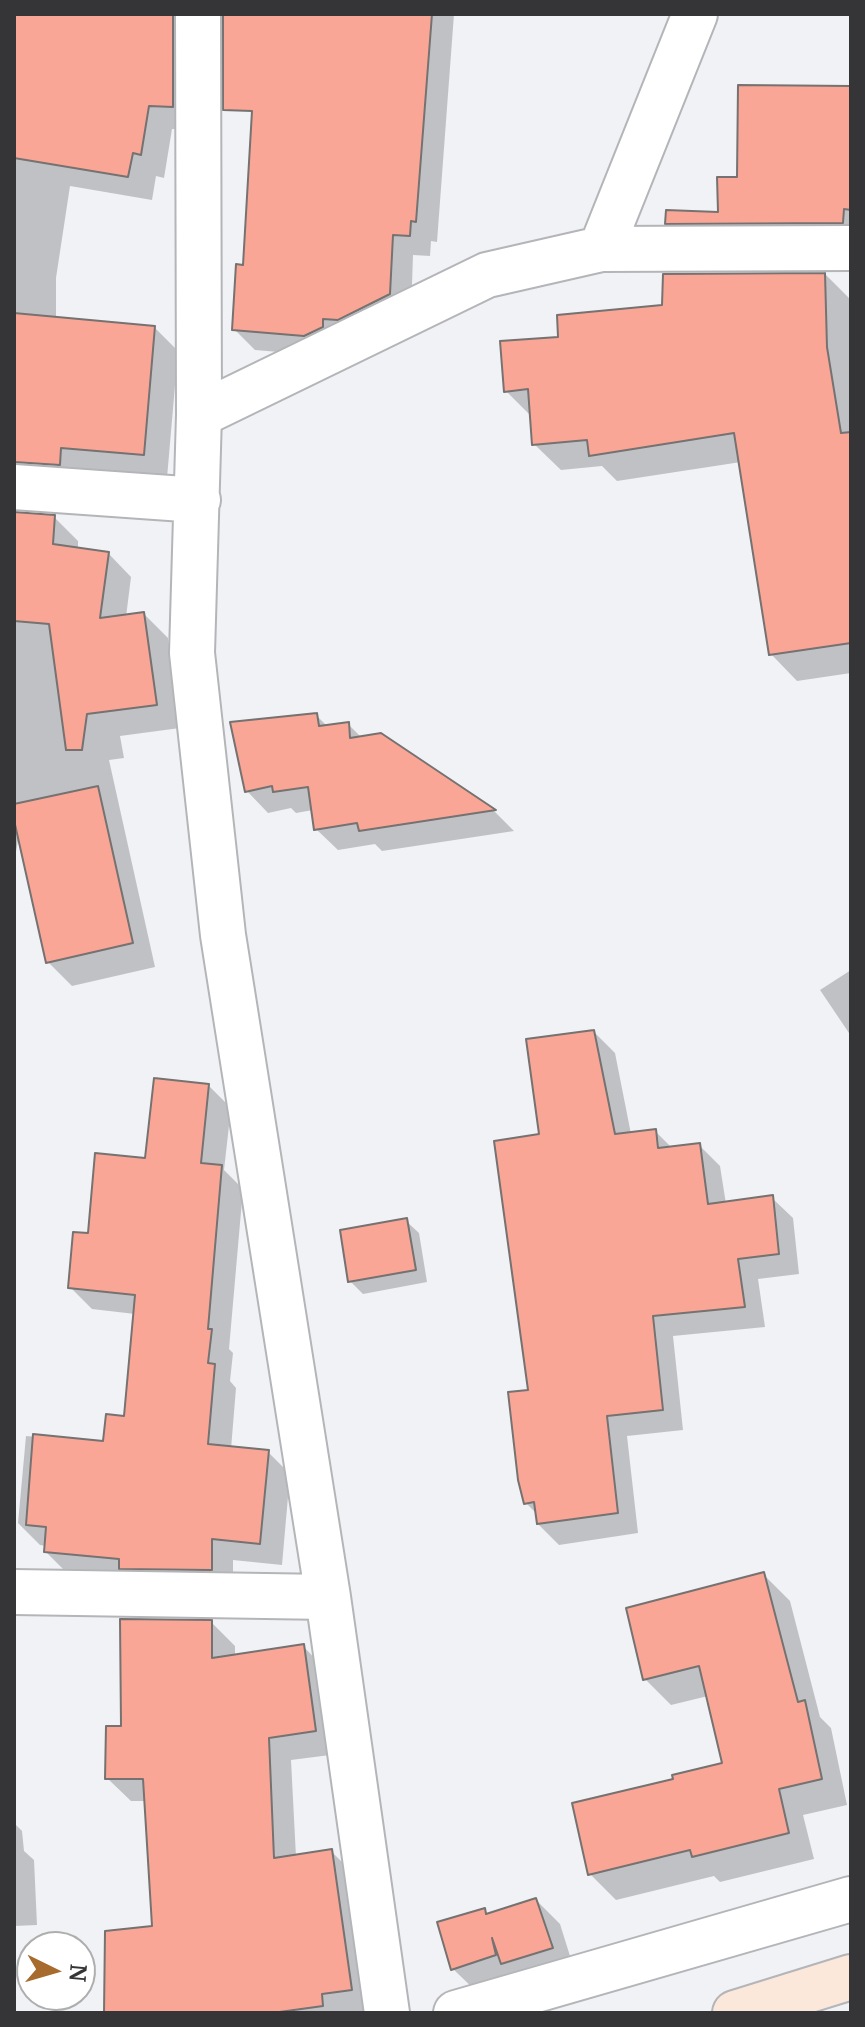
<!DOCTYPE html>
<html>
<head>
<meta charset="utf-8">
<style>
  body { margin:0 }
  #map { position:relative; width:865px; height:2027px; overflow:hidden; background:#f0f2f5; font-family:Merriweather,serif }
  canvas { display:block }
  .frame { position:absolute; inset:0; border:16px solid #353537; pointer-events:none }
  .north { position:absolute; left:16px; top:1931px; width:80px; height:80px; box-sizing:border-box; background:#fff; border:2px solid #aeaeaf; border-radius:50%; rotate:95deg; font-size:22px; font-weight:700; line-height:32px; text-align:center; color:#353537 }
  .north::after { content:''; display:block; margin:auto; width:28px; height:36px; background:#a76c2d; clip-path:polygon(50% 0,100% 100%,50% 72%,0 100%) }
</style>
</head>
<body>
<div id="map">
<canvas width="865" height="2027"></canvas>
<div class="frame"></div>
<div class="north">N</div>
</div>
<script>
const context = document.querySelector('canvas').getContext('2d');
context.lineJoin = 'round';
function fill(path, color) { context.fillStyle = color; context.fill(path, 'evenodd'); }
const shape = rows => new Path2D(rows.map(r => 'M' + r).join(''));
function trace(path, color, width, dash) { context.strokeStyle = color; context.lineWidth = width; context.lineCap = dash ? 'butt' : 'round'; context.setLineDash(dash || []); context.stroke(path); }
fill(shape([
  [14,14,180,14,188,130,172,129,164,178,156,176,152,200,70,186,56,278,56,316,60,319,155,328,178,351,167,478,14,505],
  [333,14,454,14,437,242,431,241,430,256,413,255,411,315,326,356,255,350,234,329,245,267],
  [851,88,851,244,687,243,667,223,720,214,739,179],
  [826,275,851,300,851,673,797,681,771,654,741,462,617,481,602,466,561,470,534,444,532,417,506,391,560,339,664,307,665,276],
  [14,512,54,517,78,541,78,549,108,553,131,577,126,617,144,614,168,638,180,728,120,736,124,758,109,760,155,967,72,986,48,962,19,835,14,863],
  [316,715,328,727,348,724,362,738,380,735,494,811,514,831,382,851,375,844,338,850,316,829,313,810,296,813,291,808,268,813,247,791],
  [851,970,851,1036,820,990],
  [594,1032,615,1053,631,1134,655,1131,672,1148,699,1145,720,1166,726,1204,772,1198,793,1218,799,1274,758,1279,765,1327,673,1336,683,1430,627,1436,638,1533,559,1545,538,1524,537,1514,526,1503,542,1136],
  [209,1086,231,1108,224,1170,243,1189,229,1349,233,1353,230,1381,236,1388,231,1449,268,1452,290,1474,282,1565,233,1560,233,1591,68,1574,46,1552,46,1546,40,1545,18,1523,26,1436,105,1443,126,1418,135,1314,92,1309,70,1287,90,1235],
  [406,1221,419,1233,427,1282,363,1294,350,1281],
  [764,1575,790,1601,820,1717,831,1728,847,1805,803,1815,814,1859,720,1882,714,1876,616,1900,590,1874,675,1781,724,1765,708,1696,671,1705,645,1679],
  [211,1622,235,1646,235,1656,303,1646,326,1670,338,1754,291,1760,296,1857,331,1851,355,1875,374,2013,106,2013,154,1927,146,1801,131,1801,107,1778,123,1728],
  [14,1823,22,1831,24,1851,34,1860,37,1925,14,1926],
  [536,1900,560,1924,575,1972,477,1992,453,1969,484,1910,489,1915]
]), '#0003');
const building = shape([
  [14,14,173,14,173,107,149,106,141,155,133,153,128,177,14,158,14,14],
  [223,14,432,14,416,222,411,221,410,236,393,235,390,294,338,320,323,319,323,327,304,336,232,330,236,264,243,265,252,111,223,110,223,14],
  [738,85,851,86,851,210,844,209,843,223,665,224,666,210,718,212,717,177,737,177,738,85],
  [825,273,827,347,841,433,851,432,851,643,769,655,734,433,589,456,587,440,532,445,528,389,504,392,500,341,558,337,557,315,662,305,663,274,825,273],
  [14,313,155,326,144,455,61,448,60,465,14,462,14,313],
  [14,512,55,515,53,544,109,552,100,618,144,612,157,705,87,714,82,750,66,750,49,624,14,621,14,512],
  [317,713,319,726,349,722,350,738,381,733,496,810,359,831,357,823,314,830,308,787,273,792,272,786,245,792,230,722,317,713],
  [98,786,133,943,46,963,14,820,14,804,98,786],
  [594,1030,615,1134,656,1129,658,1148,700,1143,708,1204,773,1195,779,1254,738,1259,745,1307,653,1316,663,1410,607,1416,618,1513,537,1524,534,1502,524,1504,518,1480,508,1392,528,1390,494,1141,539,1134,526,1039,594,1030],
  [154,1078,209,1084,201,1163,222,1165,208,1329,212,1329,208,1363,215,1364,208,1444,269,1450,260,1544,212,1539,212,1570,119,1569,119,1559,44,1552,46,1527,26,1525,33,1434,103,1441,106,1414,124,1416,135,1295,68,1288,73,1232,88,1233,95,1153,145,1158,154,1078],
  [407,1218,416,1270,348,1282,340,1230,407,1218],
  [764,1572,798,1702,805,1700,822,1779,779,1789,789,1833,692,1857,690,1850,588,1875,572,1803,673,1779,672,1775,722,1763,699,1666,643,1680,626,1608,764,1572],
  [120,1619,212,1620,212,1658,304,1644,316,1731,269,1738,274,1858,332,1849,352,1990,322,1994,323,2006,272,2013,104,2013,105,1931,152,1926,143,1779,105,1779,106,1726,121,1726,120,1619],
  [536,1898,553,1948,501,1964,492,1938,496,1955,451,1970,437,1922,485,1908,486,1914,536,1898]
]);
fill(building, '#faa696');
trace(building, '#757271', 2);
const street = shape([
  [198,14,199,415,192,653,223,935,328,1597,387,2013],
  [601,249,695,14],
  [199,415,487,275,601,249,851,248],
  [14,487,198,500],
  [14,1592,328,1597],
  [456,2013,851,1899]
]);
const secondary = shape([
  [735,2013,851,1977]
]);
trace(street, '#b4b5b8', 48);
trace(secondary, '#b4b5b8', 48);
trace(street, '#fff', 44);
trace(secondary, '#fbe8db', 44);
</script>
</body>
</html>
